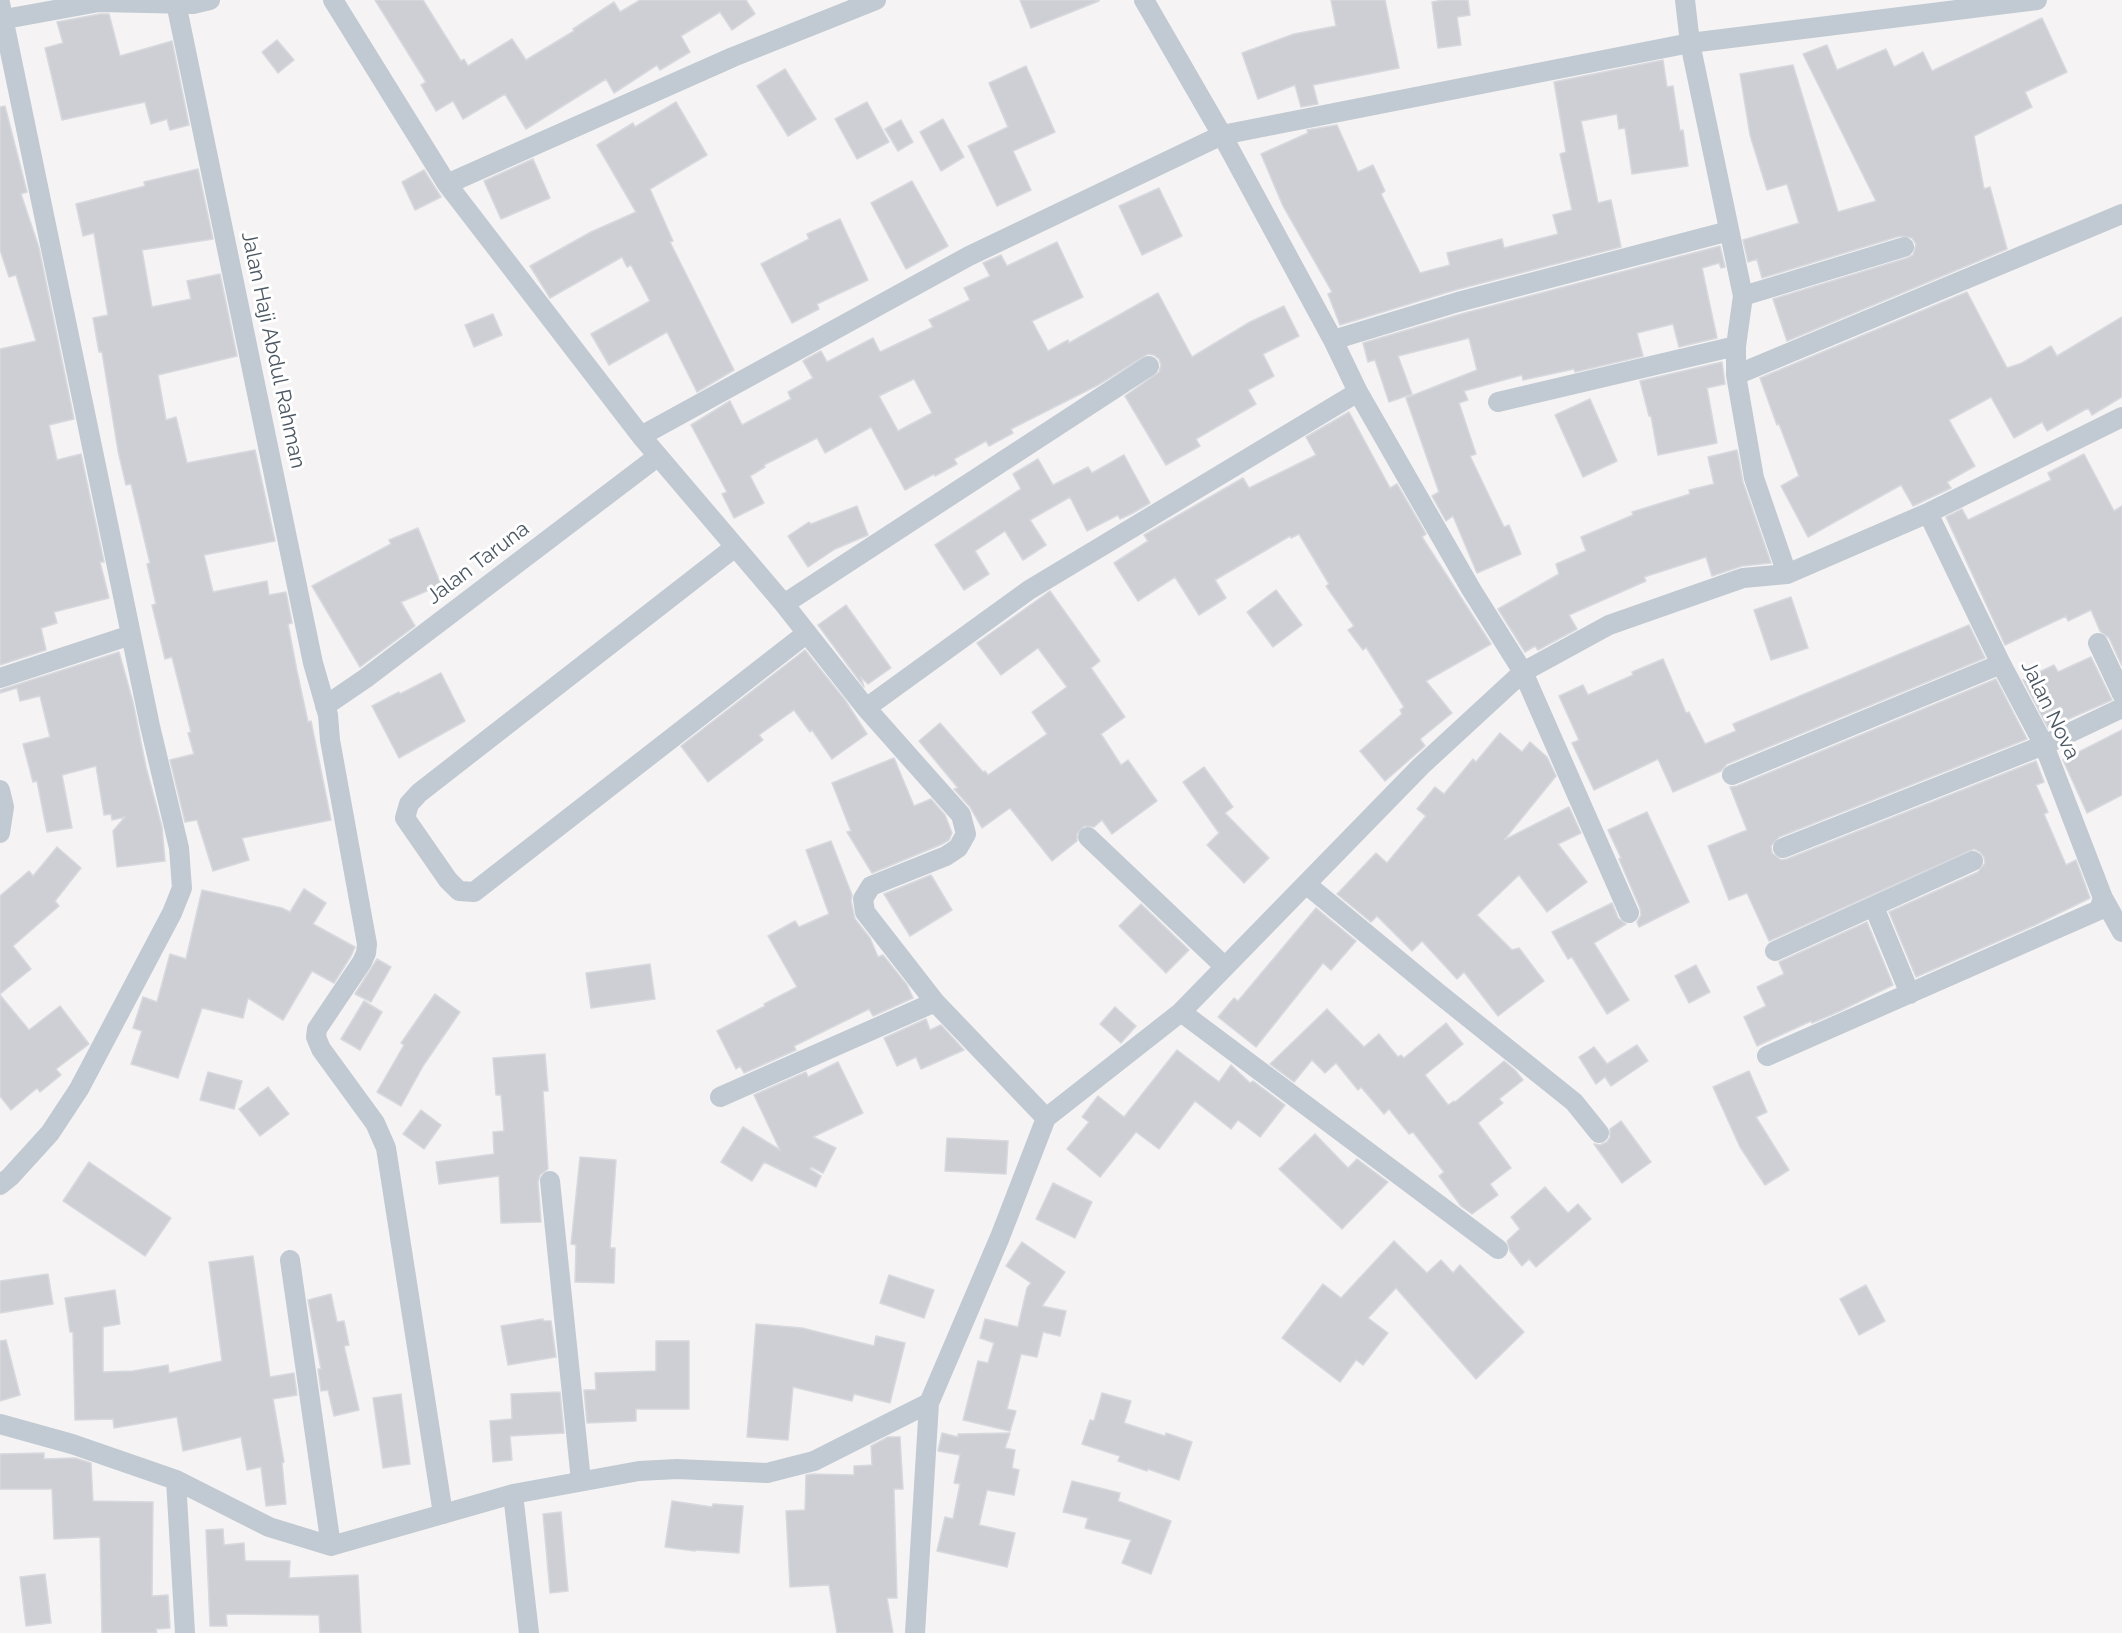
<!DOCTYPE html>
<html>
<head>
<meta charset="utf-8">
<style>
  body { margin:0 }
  canvas { display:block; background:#f5f3f3 }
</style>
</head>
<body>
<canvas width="2122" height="1633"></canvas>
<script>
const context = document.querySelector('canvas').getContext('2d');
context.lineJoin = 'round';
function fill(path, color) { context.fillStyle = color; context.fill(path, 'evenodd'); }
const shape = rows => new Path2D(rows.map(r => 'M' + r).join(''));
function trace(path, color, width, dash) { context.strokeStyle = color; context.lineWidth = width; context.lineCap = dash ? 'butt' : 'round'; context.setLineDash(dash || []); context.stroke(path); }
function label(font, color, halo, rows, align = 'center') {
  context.font = font + ' Raleway,sans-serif'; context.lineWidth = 6; context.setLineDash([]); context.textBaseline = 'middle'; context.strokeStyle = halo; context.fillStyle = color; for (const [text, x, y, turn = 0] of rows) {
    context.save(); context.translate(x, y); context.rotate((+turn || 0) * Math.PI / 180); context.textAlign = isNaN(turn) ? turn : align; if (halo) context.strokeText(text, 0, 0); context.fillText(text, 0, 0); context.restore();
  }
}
const building = shape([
  [375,0,423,0,461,61,464,59,468,66,512,39,526,60,574,31,573,29,614,2,620,12,640,0,746,0,755,14,732,30,720,12,681,36,690,52,660,70,657,65,614,93,606,79,526,129,505,94,463,119,453,101,436,111,421,85,426,82,375,0],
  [1020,0,1099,0,1099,1,1031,28,1020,0],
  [1331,0,1385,0,1399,68,1313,85,1318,104,1301,107,1295,85,1258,99,1242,53,1294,34,1336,26,1331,0],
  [1443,0,1468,0,1470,15,1457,17,1461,45,1438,48,1432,2,1443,0],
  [100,14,109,14,120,56,172,41,189,125,170,130,167,119,151,124,145,102,62,120,45,48,63,43,57,22,100,14],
  [2042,18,2067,72,2025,92,2032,107,1974,136,1984,189,1990,187,2007,249,1787,341,1773,299,1907,258,1913,255,1916,244,1912,238,1900,236,1762,278,1757,259,1748,262,1743,240,1799,223,1787,184,1767,190,1750,135,1740,74,1793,65,1838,212,1876,201,1803,54,1827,45,1837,70,1886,49,1894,67,1923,52,1932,71,2042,18],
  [277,40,294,60,278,73,262,52,277,40],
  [1663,60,1667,87,1673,86,1680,131,1683,130,1688,166,1632,174,1625,128,1619,129,1617,114,1581,121,1598,203,1611,200,1621,247,1455,290,1340,325,1328,294,1332,292,1283,206,1261,154,1308,133,1307,130,1337,125,1358,172,1373,165,1385,191,1381,194,1420,273,1450,265,1447,253,1502,239,1504,248,1558,234,1553,215,1572,210,1560,154,1566,152,1554,82,1663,60],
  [1026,66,1055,132,1013,151,1031,190,997,206,968,146,1008,127,989,83,1026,66],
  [785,69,816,119,788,136,757,86,785,69],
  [676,102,707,155,650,189,673,241,670,242,734,370,697,392,667,332,609,365,591,334,650,301,631,265,627,267,622,257,550,298,530,266,591,232,636,212,597,145,633,123,635,127,676,102],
  [867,102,889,142,857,159,835,119,867,102],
  [5,106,27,192,21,194,39,248,74,419,49,425,57,460,81,454,104,562,100,562,109,598,54,612,57,623,41,628,46,650,0,665,0,349,36,341,16,275,9,277,0,250,0,107,5,106],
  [943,119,964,157,941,171,920,132,943,119],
  [901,120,913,142,898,151,885,129,901,120],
  [533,159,550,198,501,219,484,181,533,159],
  [198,169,213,239,142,250,152,307,191,299,187,281,220,274,237,356,158,375,166,420,176,417,187,463,255,450,275,541,204,555,213,592,267,581,269,595,286,592,292,623,288,624,297,671,308,722,311,721,331,820,242,838,249,860,213,871,197,820,185,822,170,760,194,754,188,733,191,732,172,657,165,659,152,605,156,604,147,564,150,563,131,484,126,485,118,451,102,352,99,352,93,318,108,315,94,233,83,236,76,204,145,186,144,182,198,169],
  [424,170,441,197,415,210,402,182,424,170],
  [912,181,948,246,906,269,871,203,912,181],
  [1159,188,1182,236,1142,255,1119,206,1159,188],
  [840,219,868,280,817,304,819,309,792,323,761,264,809,239,807,234,840,219],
  [1057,242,1083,297,1032,321,1048,351,1068,340,1069,343,1158,293,1192,357,1250,322,1284,306,1299,336,1263,354,1274,376,1248,390,1256,404,1196,439,1200,446,1166,465,1125,396,1159,372,1161,365,1159,359,1154,355,1148,354,1098,385,1011,429,1013,433,989,446,986,441,954,459,957,464,935,476,934,474,905,490,871,427,825,453,817,438,764,465,765,467,750,476,764,503,734,518,722,494,727,492,691,425,730,401,742,425,791,399,788,392,813,378,803,361,808,358,821,351,827,362,873,338,880,352,933,327,929,320,970,300,964,288,990,276,983,263,1001,255,1007,266,1057,242],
  [914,379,932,413,898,431,879,396,914,379],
  [1720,246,1725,267,1721,268,1719,263,1702,268,1717,338,1679,347,1673,324,1637,333,1643,356,1575,372,1574,369,1523,380,1522,375,1464,391,1468,400,1459,403,1476,454,1470,456,1504,527,1509,525,1521,554,1477,573,1453,516,1446,521,1432,496,1439,492,1406,398,1477,370,1469,338,1398,356,1412,394,1389,402,1375,360,1368,362,1363,343,1461,314,1720,246],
  [1967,292,2007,368,2022,363,2051,346,2057,356,2122,317,2122,397,2092,415,2088,408,2047,431,2042,422,2014,438,1991,397,1949,420,1975,466,1947,482,1951,488,1913,506,1901,485,1808,537,1781,486,1799,476,1779,424,1777,425,1760,378,1967,292],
  [493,314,502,335,474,347,465,325,493,314],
  [1722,362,1725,384,1707,388,1717,443,1658,455,1651,416,1649,416,1640,381,1722,362],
  [1590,399,1617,461,1583,477,1555,415,1590,399],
  [1349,412,1390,488,1397,484,1426,534,1422,537,1491,644,1426,681,1452,713,1420,739,1425,746,1385,781,1360,751,1402,714,1400,710,1404,707,1366,647,1363,650,1348,630,1354,626,1326,586,1329,584,1299,534,1291,538,1290,536,1215,580,1226,598,1199,615,1175,577,1138,601,1114,563,1148,541,1144,535,1243,478,1249,488,1316,455,1306,437,1349,412],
  [1737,450,1743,482,1771,563,1742,566,1712,576,1706,557,1644,577,1646,581,1569,615,1577,629,1538,650,1535,646,1525,652,1498,609,1559,574,1556,564,1586,551,1581,537,1633,515,1632,512,1690,494,1689,490,1714,484,1708,457,1737,450],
  [2084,454,2114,511,2122,506,2122,666,2109,638,2100,631,2091,610,2068,621,2066,616,2005,645,1946,517,1962,509,1968,520,2051,480,2048,473,2084,454],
  [1124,455,1150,503,1131,514,1120,519,1118,515,1087,531,1070,497,1030,520,1046,545,1023,560,1005,531,975,551,989,574,964,590,935,545,1021,489,1013,474,1038,459,1053,485,1088,467,1092,473,1124,455],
  [857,506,868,535,835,549,808,567,788,536,809,522,811,524,857,506],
  [418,528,441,585,401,602,415,626,360,667,312,586,391,544,389,540,418,528],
  [1276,590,1302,625,1273,647,1247,612,1276,590],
  [1050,591,1100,661,1091,668,1125,717,1101,734,1121,765,1128,760,1157,801,1112,834,1102,820,1094,827,1084,826,1077,834,1077,841,1052,861,1010,808,982,828,970,807,954,789,958,788,919,741,940,723,983,772,985,771,988,775,1047,734,1032,712,1067,687,1038,648,1001,675,977,643,1050,591],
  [1791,597,1808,648,1771,660,1754,610,1791,597],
  [846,605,891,668,868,684,861,677,864,687,818,625,846,605],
  [1969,625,1985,658,1727,764,1721,771,1673,792,1658,759,1594,790,1572,743,1579,740,1559,696,1583,685,1588,695,1633,675,1632,672,1663,659,1686,713,1689,712,1705,744,1736,731,1733,724,1969,625],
  [805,650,845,700,867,734,832,759,812,730,810,732,794,710,759,735,763,740,708,782,681,746,805,650],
  [119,652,133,702,146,767,162,827,165,861,117,867,113,831,125,817,112,820,111,814,104,815,96,766,62,775,72,828,47,832,37,781,33,782,23,744,50,737,40,696,20,701,17,688,0,693,0,690,119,652],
  [2091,657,2112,700,2048,728,2023,680,2054,665,2058,672,2091,657],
  [441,673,465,721,399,758,372,706,399,692,400,694,441,673],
  [1996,679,2027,739,1779,837,1771,846,1772,853,1781,860,1787,859,2036,761,2044,782,2036,785,2048,812,2044,814,2066,865,2076,860,2090,898,2035,925,1916,977,1889,912,1978,872,1985,863,1984,857,1980,852,1974,849,1769,941,1747,893,1729,900,1708,846,1747,830,1730,787,1737,786,1996,679],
  [2122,730,2122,795,2087,813,2063,760,2122,730],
  [1500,733,1522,752,1530,742,1547,757,1556,776,1504,840,1569,807,1581,833,1558,844,1587,882,1547,912,1519,875,1477,915,1512,950,1519,948,1544,981,1498,1016,1464,972,1457,979,1422,941,1412,951,1377,916,1371,922,1337,894,1376,853,1387,863,1426,816,1417,809,1435,787,1444,794,1473,759,1476,762,1500,733],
  [894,758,914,806,931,799,945,815,952,833,949,840,940,845,872,873,847,832,851,831,832,783,894,758],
  [1204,767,1233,807,1225,813,1269,858,1244,883,1207,845,1219,833,1183,782,1204,767],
  [1647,812,1689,902,1639,927,1637,922,1641,915,1640,908,1619,859,1621,858,1608,830,1647,812],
  [831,841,852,895,851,901,855,919,870,938,878,957,883,955,907,985,913,998,873,1016,869,1009,794,1046,796,1050,744,1073,740,1066,736,1069,717,1031,765,1006,764,1004,797,987,768,936,795,921,799,927,829,914,806,850,831,841],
  [57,847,81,868,55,901,59,906,13,946,31,969,0,994,0,896,29,871,33,876,57,847],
  [931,875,952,910,910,936,884,894,931,875],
  [304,889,326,903,313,924,355,947,351,956,334,983,312,971,283,1020,248,998,243,1018,202,1008,178,1078,131,1064,142,1031,133,1028,143,997,157,1002,170,954,186,959,202,890,282,908,290,912,304,889],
  [1612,903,1618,918,1626,924,1594,943,1629,1000,1607,1014,1572,957,1568,959,1552,932,1612,903],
  [1141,904,1189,950,1166,973,1119,926,1141,904],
  [1316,908,1356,941,1331,970,1323,963,1256,1047,1218,1017,1234,998,1238,1001,1316,908],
  [1867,922,1893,985,1840,1011,1812,1023,1811,1021,1757,1046,1744,1017,1766,1006,1757,987,1784,974,1779,962,1867,922],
  [377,959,391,967,371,1002,355,994,377,959],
  [650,964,655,999,591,1008,586,973,650,964],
  [1696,965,1710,992,1689,1003,1675,976,1696,965],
  [435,994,460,1012,423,1066,401,1106,377,1092,404,1045,401,1043,435,994],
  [0,995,29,1030,60,1006,89,1044,56,1069,61,1075,40,1092,37,1088,11,1110,0,1096,0,995],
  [364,1001,382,1012,360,1050,341,1039,364,1001],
  [1115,1007,1136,1026,1121,1043,1100,1024,1115,1007],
  [1327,1009,1364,1047,1379,1034,1398,1057,1401,1055,1404,1058,1446,1023,1463,1044,1425,1075,1448,1105,1454,1101,1455,1102,1504,1061,1515,1070,1523,1080,1499,1099,1503,1103,1478,1123,1511,1168,1490,1184,1498,1195,1472,1214,1461,1206,1439,1176,1444,1172,1413,1132,1409,1134,1389,1109,1384,1114,1361,1087,1358,1090,1336,1063,1325,1073,1312,1060,1294,1082,1270,1064,1327,1009],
  [926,1019,930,1030,941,1025,964,1050,921,1069,916,1057,897,1066,884,1038,926,1019],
  [1637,1045,1648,1061,1611,1086,1605,1077,1596,1084,1579,1057,1594,1047,1607,1064,1637,1045],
  [1177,1050,1219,1082,1231,1065,1250,1083,1253,1081,1285,1105,1260,1137,1238,1120,1231,1129,1195,1101,1159,1149,1136,1132,1100,1177,1067,1149,1089,1122,1082,1117,1098,1096,1124,1117,1177,1050],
  [545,1054,548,1091,543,1091,548,1169,540,1175,538,1182,541,1222,501,1223,499,1176,439,1184,436,1162,494,1154,493,1132,504,1131,501,1095,496,1095,493,1058,545,1054],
  [838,1062,863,1113,813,1137,836,1148,823,1173,811,1167,810,1169,821,1176,816,1187,764,1162,752,1181,721,1162,743,1127,780,1150,754,1095,806,1072,808,1077,838,1062],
  [1749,1071,1767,1112,1756,1117,1789,1170,1765,1185,1740,1147,1713,1087,1749,1071],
  [208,1072,242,1081,234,1109,200,1100,208,1072],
  [268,1087,289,1114,260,1136,239,1109,268,1087],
  [421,1110,441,1125,424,1149,403,1134,421,1110],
  [1621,1121,1651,1162,1622,1183,1594,1144,1600,1145,1607,1142,1610,1137,1610,1129,1621,1121],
  [1315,1134,1348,1168,1357,1159,1388,1182,1342,1229,1279,1169,1315,1134],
  [947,1138,1008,1141,1006,1174,945,1171,947,1138],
  [580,1157,616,1160,610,1248,615,1248,614,1283,575,1282,576,1245,571,1244,580,1157],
  [89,1162,171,1218,145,1256,63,1201,89,1162],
  [1053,1183,1092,1202,1075,1238,1036,1219,1053,1183],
  [1545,1187,1568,1213,1578,1204,1591,1219,1536,1267,1529,1259,1522,1266,1510,1251,1507,1241,1520,1229,1511,1217,1545,1187],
  [1394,1241,1427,1273,1441,1260,1453,1273,1460,1265,1524,1332,1476,1379,1396,1288,1368,1318,1388,1333,1363,1365,1356,1360,1340,1382,1282,1338,1323,1284,1341,1298,1394,1241],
  [1022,1242,1065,1272,1042,1306,1066,1311,1060,1336,1043,1332,1037,1357,1021,1354,1007,1409,1016,1411,1010,1431,963,1420,978,1361,988,1363,994,1343,980,1338,985,1319,1018,1327,1027,1288,1031,1283,1006,1266,1022,1242],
  [253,1256,270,1377,294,1373,297,1395,273,1399,284,1462,282,1463,286,1504,266,1506,261,1467,247,1470,241,1437,183,1451,177,1417,114,1428,113,1419,75,1420,73,1332,70,1332,65,1298,115,1290,120,1324,103,1327,103,1372,133,1371,168,1365,169,1373,222,1361,209,1262,253,1256],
  [48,1274,53,1304,0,1313,0,1281,48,1274],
  [889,1275,934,1290,924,1318,880,1303,889,1275],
  [1866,1285,1885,1321,1859,1335,1840,1299,1866,1285],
  [331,1294,337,1322,344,1321,349,1345,344,1346,359,1410,334,1416,328,1390,321,1391,318,1369,321,1369,308,1300,331,1294],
  [543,1319,543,1321,551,1321,556,1357,508,1365,501,1326,543,1319],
  [756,1324,802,1328,874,1346,876,1336,905,1343,890,1403,854,1394,852,1401,793,1387,788,1440,747,1437,756,1324],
  [6,1340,20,1395,0,1401,0,1341,6,1340],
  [656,1341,689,1341,689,1409,636,1409,636,1421,587,1423,584,1390,596,1390,595,1373,656,1371,656,1341],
  [560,1392,564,1433,510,1436,512,1460,493,1462,490,1421,512,1419,511,1394,560,1392],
  [1102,1393,1131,1401,1124,1423,1165,1436,1166,1433,1192,1442,1179,1480,1148,1469,1147,1471,1118,1461,1120,1456,1082,1444,1090,1420,1094,1421,1102,1393],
  [401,1394,410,1464,383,1468,373,1398,401,1394],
  [942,1433,958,1437,958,1434,1010,1433,1005,1448,1015,1450,1012,1468,1019,1470,1014,1495,987,1490,979,1525,1015,1533,1007,1567,937,1551,945,1517,953,1519,960,1484,954,1483,960,1455,938,1451,942,1433],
  [888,1437,900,1437,903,1489,894,1489,897,1598,887,1598,893,1633,837,1633,829,1585,790,1587,786,1511,805,1510,806,1475,813,1474,854,1475,854,1466,872,1465,871,1446,888,1437],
  [44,1453,44,1459,75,1458,91,1463,93,1501,153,1502,152,1596,168,1595,170,1628,156,1629,157,1633,102,1633,100,1537,54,1539,52,1489,0,1489,0,1454,44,1453],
  [1072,1481,1120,1493,1118,1501,1171,1521,1151,1574,1122,1563,1131,1540,1085,1528,1088,1518,1063,1512,1072,1481],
  [672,1501,712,1507,713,1504,743,1506,739,1553,696,1550,695,1551,665,1547,672,1501],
  [561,1512,568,1591,550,1593,543,1514,561,1512],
  [223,1529,224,1545,244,1543,245,1561,290,1561,289,1578,358,1575,361,1633,320,1633,319,1615,226,1614,227,1626,210,1626,206,1530,223,1529],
  [45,1574,51,1623,26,1626,20,1577,45,1574]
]);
fill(building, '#cdcfd5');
trace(building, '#d7d9de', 1.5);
trace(shape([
  [333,0,447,184,641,436,784,604,866,708,961,815,966,834,958,848,946,856,871,886,863,899,865,912,935,1002,1046,1118],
  [1144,0,1222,135,1690,43,2037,0],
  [1685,0,1690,43,1743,296,1736,346,1736,375,1754,478,1787,574],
  [0,3,150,726,179,848,182,888,172,913,79,1089,50,1133,10,1177,0,1185],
  [176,3,313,663,328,715,330,740,367,944,366,953,362,962,317,1029,316,1037,321,1049,375,1123,386,1148,443,1514],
  [0,20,99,2,193,4,210,0],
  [447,184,733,57,876,0],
  [1743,296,1904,247],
  [1333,340,1458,302,1729,231],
  [1736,375,2122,214],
  [1498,402,1736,346],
  [641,436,969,256,1222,135,1333,340,1358,392,1471,589,1523,672,1629,913],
  [1928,513,2001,664,2044,745,2103,898,2122,932],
  [735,547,419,793,409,804,405,818,448,880,459,891,474,892,807,633],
  [784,604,1149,366],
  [2098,643,2122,694],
  [0,678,131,635],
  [325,706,366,678,657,457],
  [866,708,1029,590,1358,392],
  [1732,775,2001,664],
  [0,790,4,807,0,833],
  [1088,837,1224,966],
  [1783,848,2044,745,2122,708],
  [1306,884,1438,993,1574,1102,1599,1133],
  [1874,907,1910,994],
  [1775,951,1973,861],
  [1181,1012,1498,1249],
  [1767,1056,2099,910,2103,898],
  [720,1097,935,1002],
  [550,1181,581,1481],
  [290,1260,331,1546],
  [0,1424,72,1444,176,1480,269,1527,331,1546,513,1494,639,1471,677,1469,767,1473,814,1461,929,1403],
  [176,1480,185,1633],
  [513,1494,529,1633],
  [915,1633,929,1403,1000,1237,1046,1118,1181,1012,1421,766,1523,672,1609,625,1743,578,1787,574,1928,513,2122,417]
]), '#c1cad2', 20);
label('21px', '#4a5661', '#fff', [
  ["Jalan Haji Abdul Rahman",273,350,78],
  ["Jalan Taruna",478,563,-37],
  ["Jalan Nova",2050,710,64]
]);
</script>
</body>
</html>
